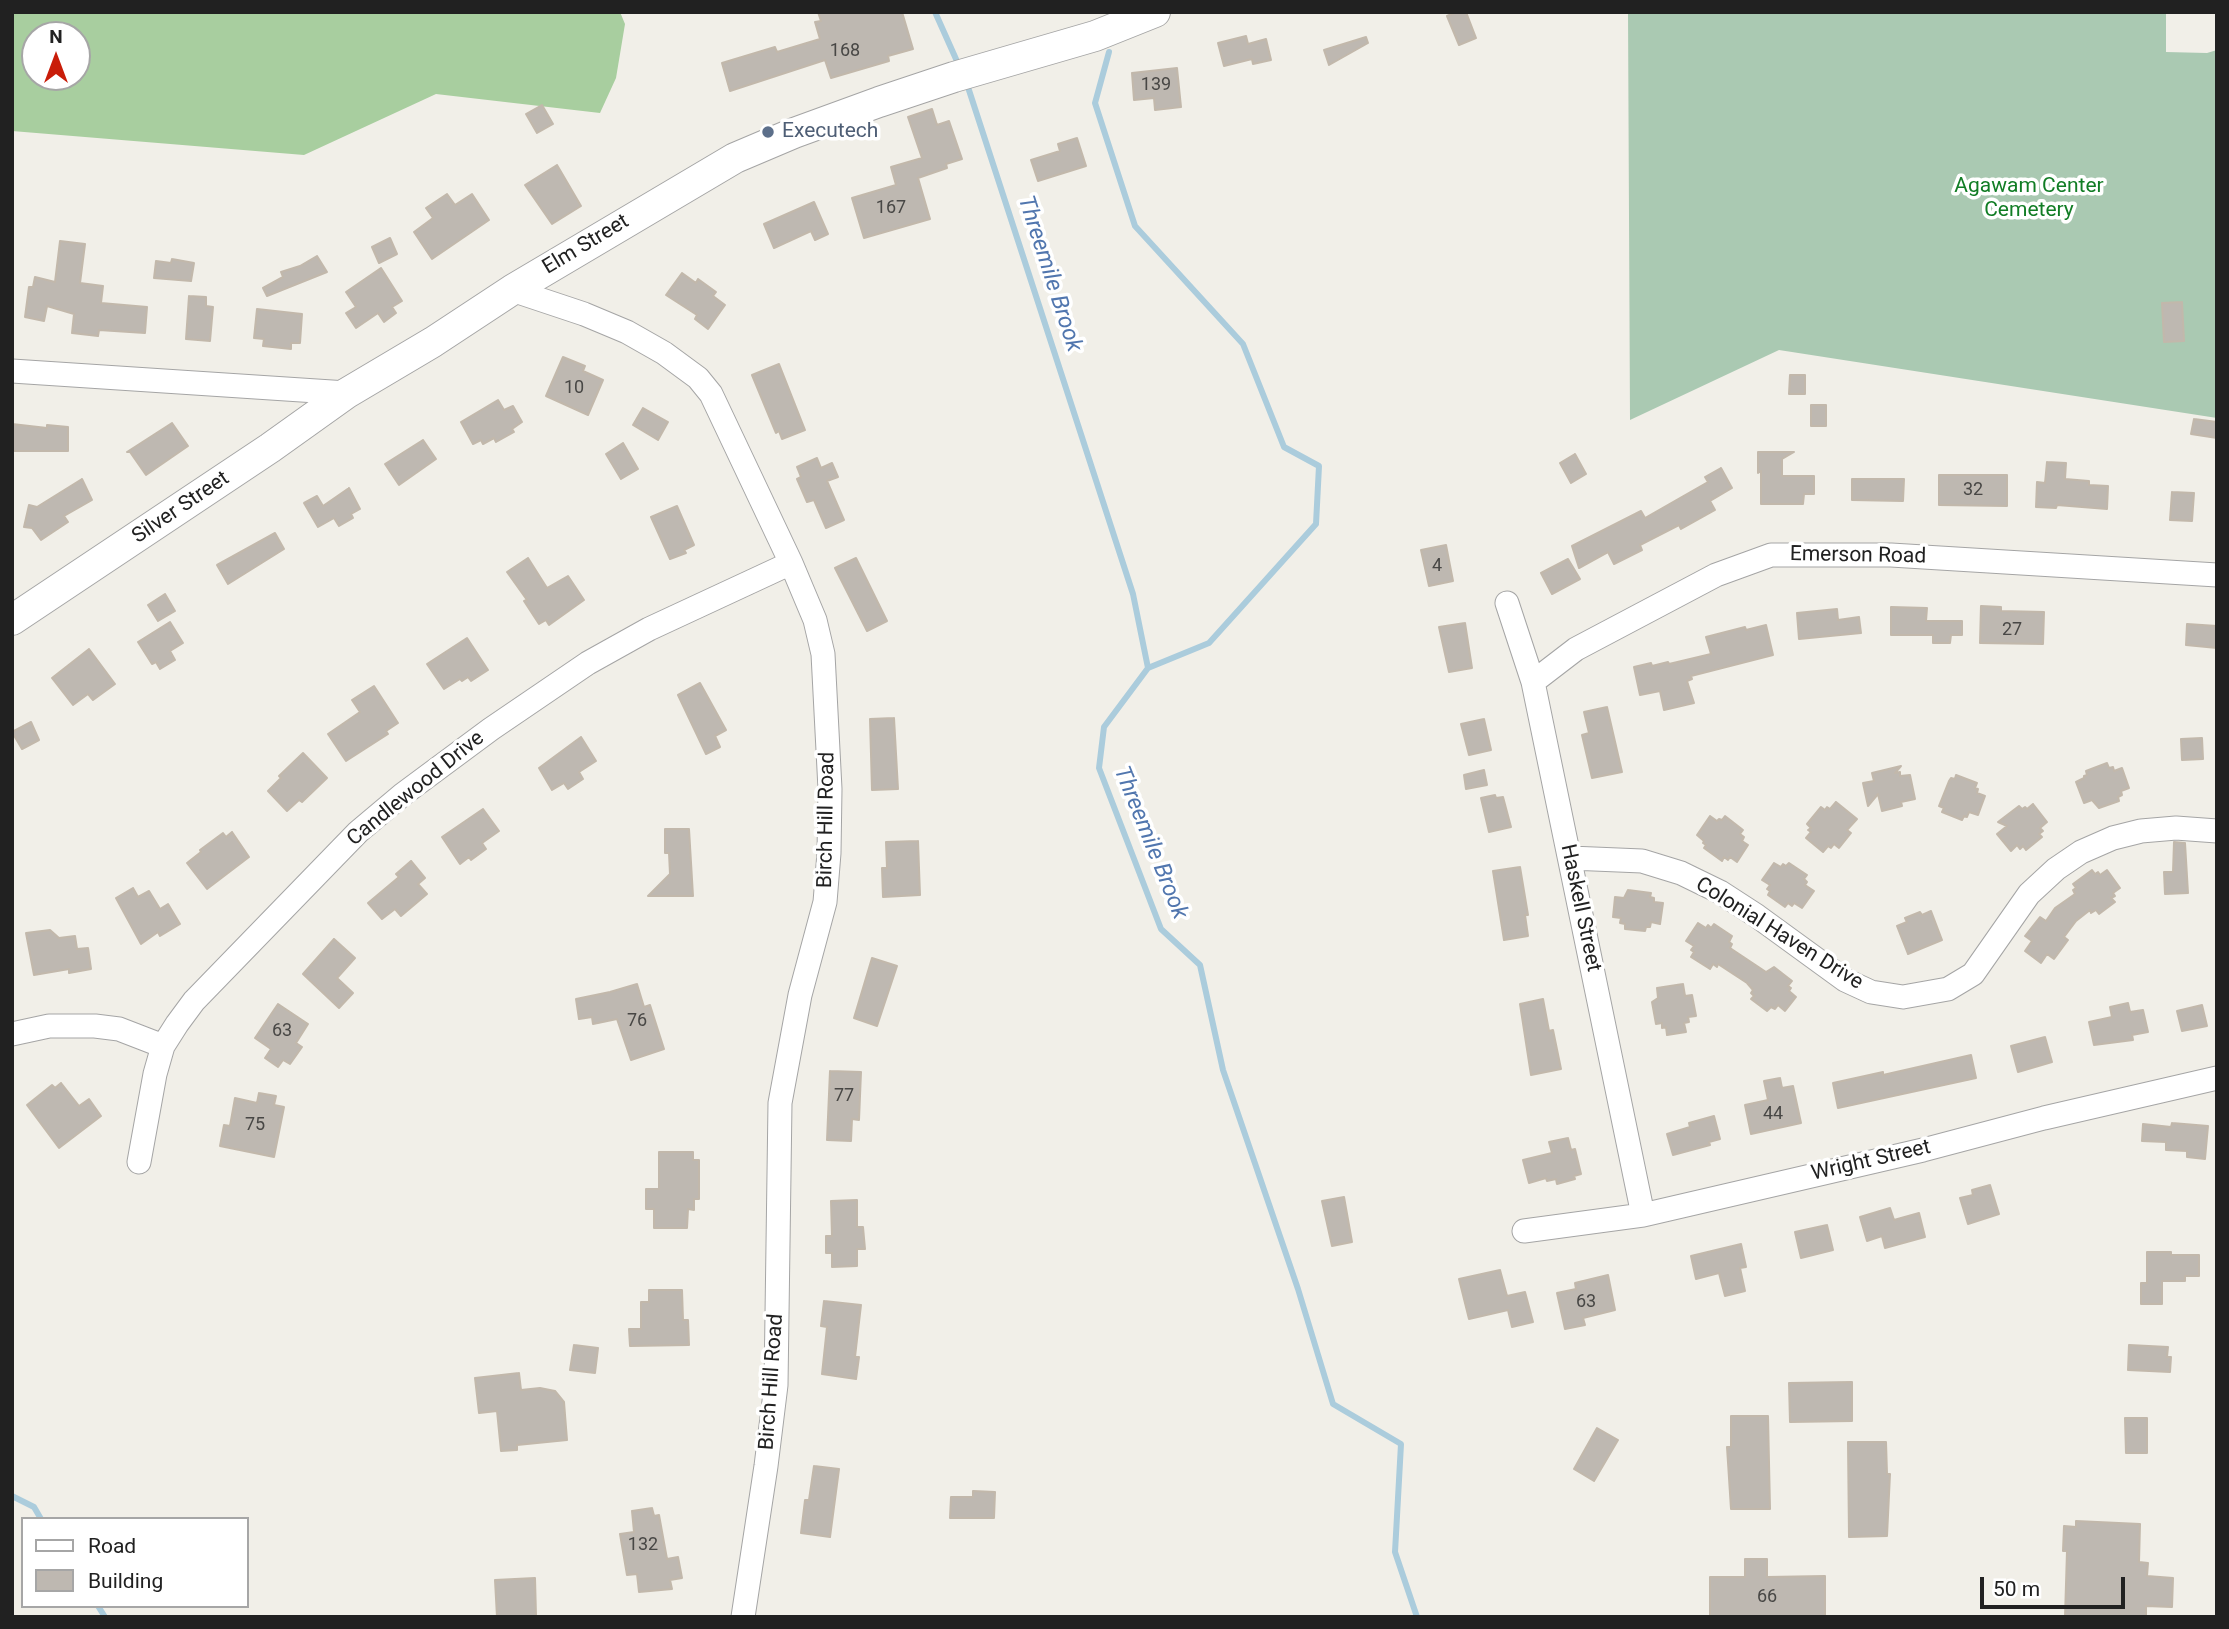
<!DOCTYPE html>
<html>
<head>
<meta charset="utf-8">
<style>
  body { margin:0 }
  #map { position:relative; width:2229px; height:1629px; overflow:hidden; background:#f1efe8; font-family:Roboto,sans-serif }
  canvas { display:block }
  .frame { position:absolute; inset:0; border:14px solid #212121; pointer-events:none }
  .legend { position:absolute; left:21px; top:1517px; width:228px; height:91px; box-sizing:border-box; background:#fff; border:2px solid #a6a6a6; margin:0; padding:9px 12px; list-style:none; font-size:21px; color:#212121 }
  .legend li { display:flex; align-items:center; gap:14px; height:35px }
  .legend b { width:35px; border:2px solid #a6a6a6 }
  .north { position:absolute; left:21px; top:21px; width:70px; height:70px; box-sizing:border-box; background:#fff; border:2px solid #a6a6a6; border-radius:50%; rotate:0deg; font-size:19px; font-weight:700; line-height:28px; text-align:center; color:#212121 }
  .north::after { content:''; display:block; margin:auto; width:24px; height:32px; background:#c91d09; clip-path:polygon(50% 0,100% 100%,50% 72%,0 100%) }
  .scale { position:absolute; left:1980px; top:1577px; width:145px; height:32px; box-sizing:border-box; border:4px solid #212121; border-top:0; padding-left:9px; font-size:21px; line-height:24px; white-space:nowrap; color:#212121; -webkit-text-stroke:5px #fff; paint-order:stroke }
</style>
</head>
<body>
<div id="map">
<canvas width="2229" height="1629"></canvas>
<div class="frame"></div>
<ul class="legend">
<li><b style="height:9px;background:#fff"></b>Road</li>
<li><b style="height:19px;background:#beb8b1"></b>Building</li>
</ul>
<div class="north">N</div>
<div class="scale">50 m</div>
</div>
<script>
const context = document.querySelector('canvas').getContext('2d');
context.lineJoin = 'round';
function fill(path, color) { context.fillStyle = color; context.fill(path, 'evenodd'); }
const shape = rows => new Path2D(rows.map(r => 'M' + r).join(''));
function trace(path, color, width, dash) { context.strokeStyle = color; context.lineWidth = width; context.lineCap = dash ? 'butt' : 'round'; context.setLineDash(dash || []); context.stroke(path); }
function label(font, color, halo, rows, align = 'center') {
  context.font = font + ' Roboto,sans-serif'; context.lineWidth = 7; context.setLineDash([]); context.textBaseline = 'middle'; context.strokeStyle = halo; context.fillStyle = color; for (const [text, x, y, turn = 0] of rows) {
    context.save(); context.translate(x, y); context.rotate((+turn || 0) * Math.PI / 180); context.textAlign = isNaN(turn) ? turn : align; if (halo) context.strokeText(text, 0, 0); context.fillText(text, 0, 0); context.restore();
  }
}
fill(shape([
  [12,12,620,12,625,24,616,78,600,113,436,94,304,155,12,131],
  [35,35,77,35,77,77,35,77]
]), '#a8ce9f');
fill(shape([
  [1628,12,2166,12,2166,52,2207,53,2217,50,2217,418,1779,350,1630,420]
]), '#aac9b2');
trace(shape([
  [935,12,960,68],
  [1109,52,1095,103,1135,226,1243,344,1284,447,1319,466,1316,524,1209,643,1148,668],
  [966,81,1133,594,1148,668,1104,727,1099,768,1161,929,1200,965,1223,1070,1298,1289,1333,1404,1401,1444,1395,1552,1417,1617],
  [12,1496,34,1507,41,1519],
  [98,1606,105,1617]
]), '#abccdc', 6);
const building = shape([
  [818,12,902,12,913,49,888,56,889,61,831,78,825,60,730,91,722,63,775,47,777,52,820,39,815,22,821,21,818,12],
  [1456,12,1466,12,1476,38,1459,45,1447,16,1456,12],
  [1246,36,1248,44,1266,39,1271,60,1253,64,1252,59,1224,66,1218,43,1246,36],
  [1366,37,1368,43,1329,65,1324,50,1366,37],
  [1177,68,1181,107,1155,110,1154,98,1134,100,1132,73,1177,68],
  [542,105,553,124,537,133,526,114,542,105],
  [932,109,937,125,949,121,962,159,946,164,947,168,918,178,930,219,864,238,852,198,896,185,891,167,922,158,908,117,932,109],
  [1077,138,1086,166,1038,181,1031,160,1060,151,1058,144,1077,138],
  [557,165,581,206,552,224,525,185,557,165],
  [447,194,455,205,472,194,489,220,432,259,414,232,433,218,426,208,447,194],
  [814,202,828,234,815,240,811,231,774,248,764,224,814,202],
  [390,238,397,254,379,263,372,247,390,238],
  [60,241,85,244,80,283,103,286,101,303,147,307,145,333,99,330,98,336,72,333,74,314,47,306,44,321,25,317,29,287,33,287,35,277,55,282,60,241],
  [317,256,327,272,267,296,263,288,283,277,281,272,300,266,317,256],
  [172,259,194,263,191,281,154,278,156,261,171,263,172,259],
  [381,268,402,301,392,307,396,313,384,322,378,313,356,328,346,313,356,307,346,292,381,268],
  [682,273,696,283,698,279,716,292,713,296,725,305,708,329,695,319,697,315,666,295,682,273],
  [189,296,206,297,206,306,213,307,210,341,186,339,189,296],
  [2182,302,2184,341,2164,342,2162,303,2182,302],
  [257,309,302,314,300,343,291,343,291,349,263,346,264,339,254,338,257,309],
  [563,357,585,366,583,371,603,380,588,415,546,396,563,357],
  [779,364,805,430,782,439,779,431,776,433,752,375,779,364],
  [1790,375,1805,375,1805,394,1789,394,1790,375],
  [498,400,504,410,513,406,522,422,512,429,514,432,496,442,494,438,483,444,481,440,473,444,461,422,498,400],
  [1811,405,1826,405,1826,426,1811,426,1811,405],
  [643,408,668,422,658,440,633,425,643,408],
  [2194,419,2217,422,2217,438,2191,434,2194,419],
  [172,423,188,446,146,475,130,452,127,452,172,423],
  [12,424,47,428,47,425,68,427,68,451,12,451,12,424],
  [423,440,436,459,399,485,385,464,423,440],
  [623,443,638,469,621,479,606,454,623,443],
  [1758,452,1794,452,1782,459,1782,476,1814,476,1814,494,1804,494,1803,504,1761,504,1761,471,1758,473,1758,452],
  [1575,454,1586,474,1571,483,1560,463,1575,454],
  [817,458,821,468,832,463,838,477,827,481,844,520,826,528,814,500,807,502,797,479,801,477,797,467,817,458],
  [2047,462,2066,463,2065,479,2089,481,2089,485,2108,486,2107,509,2057,505,2056,508,2036,507,2037,482,2045,483,2047,462],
  [1721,468,1732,488,1710,501,1715,510,1681,529,1679,525,1640,545,1642,550,1614,564,1608,552,1579,568,1572,546,1641,511,1645,518,1708,482,1705,477,1721,468],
  [1939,475,2007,475,2007,506,1939,505,1939,475],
  [82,479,92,500,64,516,68,522,41,540,32,528,24,527,29,505,37,507,82,479],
  [1852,479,1904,479,1903,501,1852,500,1852,479],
  [349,488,360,509,351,514,353,518,339,526,334,518,318,527,304,503,317,496,323,506,349,488],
  [2172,492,2194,493,2192,521,2170,520,2172,492],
  [677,506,694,545,684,550,686,553,670,559,651,517,677,506],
  [275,533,284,549,228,584,217,565,275,533],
  [1446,545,1453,581,1429,586,1421,550,1446,545],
  [528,558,547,588,568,576,584,600,549,625,546,620,539,624,524,601,527,600,507,572,528,558],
  [856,558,887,621,867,631,835,568,856,558],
  [1568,559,1580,579,1552,594,1541,573,1568,559],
  [165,594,175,611,158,621,148,605,165,594],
  [1981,606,2001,607,2001,611,2044,612,2043,644,1980,643,1981,606],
  [1891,607,1927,608,1926,621,1962,621,1962,635,1951,635,1950,643,1933,643,1933,635,1891,635,1891,607],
  [1837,609,1838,620,1859,617,1861,633,1799,639,1797,613,1837,609],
  [170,622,183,643,170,651,175,660,160,669,156,662,152,664,138,642,170,622],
  [1465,623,1472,668,1449,672,1439,627,1465,623],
  [2187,624,2217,626,2217,648,2186,645,2187,624],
  [1766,625,1773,655,1691,676,1692,679,1687,681,1694,703,1664,710,1660,691,1640,695,1634,667,1651,663,1652,666,1668,662,1669,664,1711,654,1706,637,1745,627,1746,630,1766,625],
  [467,638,488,670,471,681,468,677,462,681,460,679,444,689,427,664,467,638],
  [89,649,115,684,93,700,88,694,73,705,52,678,89,649],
  [700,683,726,730,715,736,720,747,706,754,678,695,700,683],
  [374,686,398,723,386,731,388,734,346,761,328,734,360,712,352,700,374,686],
  [1607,707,1622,772,1592,778,1582,735,1589,733,1584,712,1607,707],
  [894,718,898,789,872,790,870,719,894,718],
  [1484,719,1491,750,1469,755,1461,724,1484,719],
  [31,722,39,740,22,749,12,732,31,722],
  [581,737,596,761,579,772,583,779,568,789,564,783,552,790,539,768,581,737],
  [2202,738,2203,759,2182,760,2181,739,2202,738],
  [303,753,327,778,302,802,299,800,287,811,268,791,281,778,279,776,303,753],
  [2107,763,2109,768,2113,767,2114,771,2122,768,2129,788,2121,791,2122,795,2118,797,2119,801,2099,808,2092,800,2084,803,2076,782,2084,778,2084,776,2087,775,2086,771,2107,763],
  [1901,766,1895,773,1900,772,1900,776,1910,775,1915,799,1901,802,1902,806,1882,811,1878,794,1868,806,1863,783,1874,781,1872,773,1901,766],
  [1484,770,1487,785,1466,789,1464,775,1484,770],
  [1956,775,1977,783,1975,788,1978,789,1977,793,1985,796,1978,815,1969,812,1967,817,1964,816,1962,820,1942,812,1944,808,1939,806,1949,781,1951,778,1955,779,1956,775],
  [1495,795,1496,798,1503,797,1511,827,1489,832,1481,798,1495,795],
  [1836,802,1857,819,1847,830,1851,833,1839,848,1834,844,1831,848,1828,846,1823,852,1806,838,1811,832,1808,830,1811,828,1807,824,1821,807,1825,810,1827,807,1830,809,1836,802],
  [2033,804,2047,822,2040,828,2043,831,2039,834,2042,837,2026,850,2023,846,2020,849,2017,845,2011,851,1997,834,2007,826,1998,822,2019,806,2022,809,2025,807,2027,809,2033,804],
  [483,809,499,831,482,843,486,849,471,860,469,857,460,864,442,837,483,809],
  [1710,816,1717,821,1719,819,1722,820,1725,816,1743,830,1740,834,1744,837,1742,841,1748,845,1737,862,1730,857,1728,860,1724,857,1722,861,1704,848,1706,845,1703,843,1704,841,1697,835,1710,816],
  [665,829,689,829,693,896,648,896,670,874,669,853,665,853,665,829],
  [232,832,249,857,207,889,187,863,201,852,200,850,223,833,226,837,232,832],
  [918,841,920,895,883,897,882,868,887,868,886,842,918,841],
  [2174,842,2185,843,2188,893,2165,894,2164,872,2173,872,2174,842],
  [411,861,425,878,418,884,427,894,401,916,395,909,382,919,368,903,399,877,396,874,411,861],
  [1774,863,1781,867,1783,864,1786,866,1789,863,1807,875,1804,879,1807,882,1805,885,1814,891,1802,908,1794,903,1792,906,1788,903,1785,907,1768,895,1770,891,1767,889,1770,885,1762,880,1774,863],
  [1520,867,1528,915,1525,915,1528,936,1504,940,1493,871,1520,867],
  [2092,870,2095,874,2098,872,2100,875,2107,870,2120,888,2113,893,2115,896,2111,898,2115,902,2099,914,2096,910,2091,913,2090,910,2076,921,2064,937,2068,940,2054,959,2047,954,2041,963,2025,951,2032,941,2025,936,2040,917,2046,921,2055,908,2075,894,2073,890,2076,888,2073,884,2092,870],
  [133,888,138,897,149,891,160,909,168,904,180,924,160,936,158,932,141,944,116,898,133,888],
  [1628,890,1651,893,1650,897,1654,898,1654,902,1663,903,1660,924,1651,922,1650,927,1646,927,1645,931,1625,929,1625,924,1620,923,1621,918,1613,917,1615,897,1624,898,1628,890],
  [1931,911,1942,940,1908,954,1897,926,1907,922,1905,918,1920,912,1922,915,1931,911],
  [1698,923,1706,928,1708,925,1711,928,1714,924,1732,936,1729,942,1732,944,1730,948,1766,972,1774,967,1792,981,1788,986,1791,988,1789,991,1796,997,1785,1011,1778,1005,1775,1009,1771,1007,1767,1011,1751,999,1754,996,1751,993,1753,990,1747,983,1718,964,1717,967,1713,964,1710,969,1691,957,1694,952,1691,950,1694,946,1686,941,1698,923],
  [50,930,59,938,75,936,77,949,88,948,91,969,69,973,69,969,34,975,26,933,50,930],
  [334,939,355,958,337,978,353,993,339,1008,303,974,334,939],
  [872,958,897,966,877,1026,854,1018,872,958],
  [637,984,644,1007,650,1005,664,1049,631,1060,617,1019,593,1024,592,1017,579,1019,576,999,610,992,637,984],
  [1683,984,1685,996,1692,995,1696,1016,1688,1017,1689,1022,1684,1023,1686,1032,1667,1035,1666,1027,1662,1028,1662,1023,1656,1024,1652,1002,1658,998,1657,988,1683,984],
  [1543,999,1549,1031,1553,1030,1561,1069,1531,1075,1520,1004,1543,999],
  [2128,1003,2130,1012,2143,1010,2148,1032,2132,1035,2133,1040,2094,1045,2089,1022,2112,1017,2110,1007,2128,1003],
  [278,1004,308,1024,296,1043,302,1047,290,1064,283,1060,278,1067,265,1058,271,1049,255,1038,278,1004],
  [2202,1005,2207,1026,2182,1031,2177,1011,2202,1005],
  [2045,1037,2052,1062,2018,1072,2011,1046,2045,1037],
  [1971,1055,1976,1078,1838,1108,1833,1083,1883,1072,1883,1075,1971,1055],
  [830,1071,861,1072,859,1120,852,1119,851,1141,827,1140,830,1071],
  [1780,1078,1782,1088,1793,1086,1801,1123,1751,1134,1745,1105,1768,1100,1764,1081,1780,1078],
  [61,1083,79,1106,89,1099,101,1116,59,1148,27,1105,52,1085,55,1088,61,1083],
  [259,1093,276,1096,274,1105,284,1107,274,1157,220,1146,224,1125,230,1126,235,1098,257,1103,259,1093],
  [1714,1116,1720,1139,1709,1142,1710,1145,1673,1155,1667,1134,1690,1127,1689,1123,1714,1116],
  [2172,1123,2208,1126,2205,1159,2187,1157,2187,1151,2166,1150,2166,1142,2142,1141,2143,1124,2171,1127,2172,1123],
  [1568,1138,1571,1150,1575,1149,1581,1174,1574,1176,1575,1179,1557,1184,1556,1179,1547,1181,1546,1178,1529,1183,1523,1160,1552,1153,1549,1142,1568,1138],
  [659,1152,693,1152,693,1160,699,1160,699,1199,694,1199,694,1210,688,1209,687,1228,654,1228,654,1209,646,1209,646,1189,659,1189,659,1152],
  [1990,1185,1999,1214,1968,1224,1960,1198,1973,1195,1972,1190,1990,1185],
  [1344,1197,1352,1242,1332,1246,1322,1201,1344,1197],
  [857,1200,857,1227,863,1227,865,1249,857,1249,857,1266,832,1267,832,1253,826,1253,826,1236,832,1236,831,1201,857,1200],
  [1890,1208,1894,1220,1919,1213,1925,1237,1885,1248,1882,1236,1867,1241,1860,1217,1890,1208],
  [1827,1225,1833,1250,1801,1258,1795,1232,1827,1225],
  [1741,1244,1746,1267,1740,1268,1745,1291,1725,1296,1719,1273,1696,1279,1691,1256,1741,1244],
  [2147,1252,2171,1252,2171,1255,2199,1255,2199,1276,2185,1276,2185,1281,2162,1281,2162,1304,2141,1304,2141,1283,2147,1283,2147,1252],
  [1500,1270,1507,1296,1525,1292,1533,1322,1512,1327,1508,1310,1469,1319,1459,1279,1500,1270],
  [1608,1275,1615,1310,1583,1318,1585,1325,1565,1329,1557,1293,1576,1289,1575,1283,1608,1275],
  [649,1290,682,1290,683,1320,688,1320,689,1345,630,1346,629,1329,641,1329,641,1302,649,1302,649,1290],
  [824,1301,861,1305,855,1357,859,1357,856,1379,822,1374,827,1327,821,1326,824,1301],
  [574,1345,598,1348,595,1373,570,1370,574,1345],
  [2129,1345,2168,1347,2167,1357,2171,1357,2170,1372,2128,1370,2129,1345],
  [519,1373,521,1390,540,1388,555,1391,564,1402,567,1440,517,1445,517,1450,501,1451,497,1411,479,1413,475,1378,519,1373],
  [1852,1382,1852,1421,1790,1422,1789,1383,1852,1382],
  [1731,1416,1768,1416,1770,1509,1731,1509,1727,1447,1731,1447,1731,1416],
  [2125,1418,2147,1418,2147,1453,2126,1453,2125,1418],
  [1597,1428,1618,1440,1594,1481,1574,1469,1597,1428],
  [1848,1442,1886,1442,1887,1474,1890,1474,1887,1536,1849,1537,1848,1442],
  [814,1466,839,1469,830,1537,801,1533,805,1500,809,1500,814,1466],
  [973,1491,995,1492,994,1518,950,1518,951,1497,973,1497,973,1491],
  [652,1508,654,1516,659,1515,667,1559,678,1557,682,1578,670,1580,672,1589,639,1592,637,1574,627,1575,620,1534,634,1532,632,1511,652,1508],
  [2076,1521,2140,1524,2139,1562,2148,1563,2147,1576,2173,1578,2172,1607,2146,1606,2146,1617,2065,1617,2067,1551,2063,1551,2064,1526,2076,1527,2076,1521],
  [1745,1559,1767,1559,1767,1577,1825,1576,1825,1617,1710,1617,1710,1577,1745,1577,1745,1559],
  [535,1578,536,1616,497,1617,495,1580,535,1578]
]);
fill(building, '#beb8b1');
trace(building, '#c2b8ab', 2);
const minor = shape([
  [512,290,584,314,627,332,664,353,698,378,711,394,791,563,815,620,823,654,830,789,829,853,825,902,800,995,780,1103,776,1385,766,1466,743,1617],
  [12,371,347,393],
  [1507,603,1533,682,1643,1215],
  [1533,682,1576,649,1716,575,1771,555,1891,555,2217,575],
  [1570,858,1642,861,1681,873,1720,892,1757,916,1845,980,1871,992,1903,997,1948,989,1973,974,2029,894,2056,869,2081,852,2113,838,2141,831,2176,828,2217,831],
  [12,1034,49,1026,95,1026,119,1029,163,1046],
  [139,1162,155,1074,163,1046,177,1024,194,1001,358,832,402,795,491,729,588,663,649,629,791,563],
  [1524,1231,1643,1215,1923,1150,2044,1118,2217,1078]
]);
const tertiary = shape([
  [12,620,270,448,347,393,433,342,512,290,735,158,794,133,879,102,954,77,1095,36,1155,12]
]);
trace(minor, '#a5a5a5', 25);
trace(tertiary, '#a5a5a5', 32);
trace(minor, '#fff', 23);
trace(tertiary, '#fff', 30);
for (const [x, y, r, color] of [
  [768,132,7,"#5c6f8a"]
]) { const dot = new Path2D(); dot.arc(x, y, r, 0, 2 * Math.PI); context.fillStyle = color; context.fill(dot); trace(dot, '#fff', 2.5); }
label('18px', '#484745', null, [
  ["168",845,51],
  ["139",1156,85],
  ["167",891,208],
  ["10",574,388],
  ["32",1973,490],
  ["4",1437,566],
  ["27",2012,630],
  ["76",637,1021],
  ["63",282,1031],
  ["77",844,1096],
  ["44",1773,1114],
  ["75",255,1125],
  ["63",1586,1302],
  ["132",643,1545],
  ["66",1767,1597]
]);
label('21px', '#4e5e75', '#fff', [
  ["Executech",782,132]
], 'left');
label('21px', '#117d25', '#fff', [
  ["Agawam Center",2029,187],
  ["Cemetery",2029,211]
]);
label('21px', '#212121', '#fff', [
  ["Elm Street",586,245,-31],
  ["Silver Street",181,508,-34],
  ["Emerson Road",1858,556,1],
  ["Candlewood Drive",416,789,-39],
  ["Birch Hill Road",827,820,-89],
  ["Haskell Street",1580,908,78],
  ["Colonial Haven Drive",1779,934,32],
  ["Wright Street",1871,1161,-13],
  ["Birch Hill Road",772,1382,-86]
]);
label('italic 23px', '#5176ae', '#fff', [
  ["Threemile Brook",1049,274,72],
  ["Threemile Brook",1150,843,68]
]);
</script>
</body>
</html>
